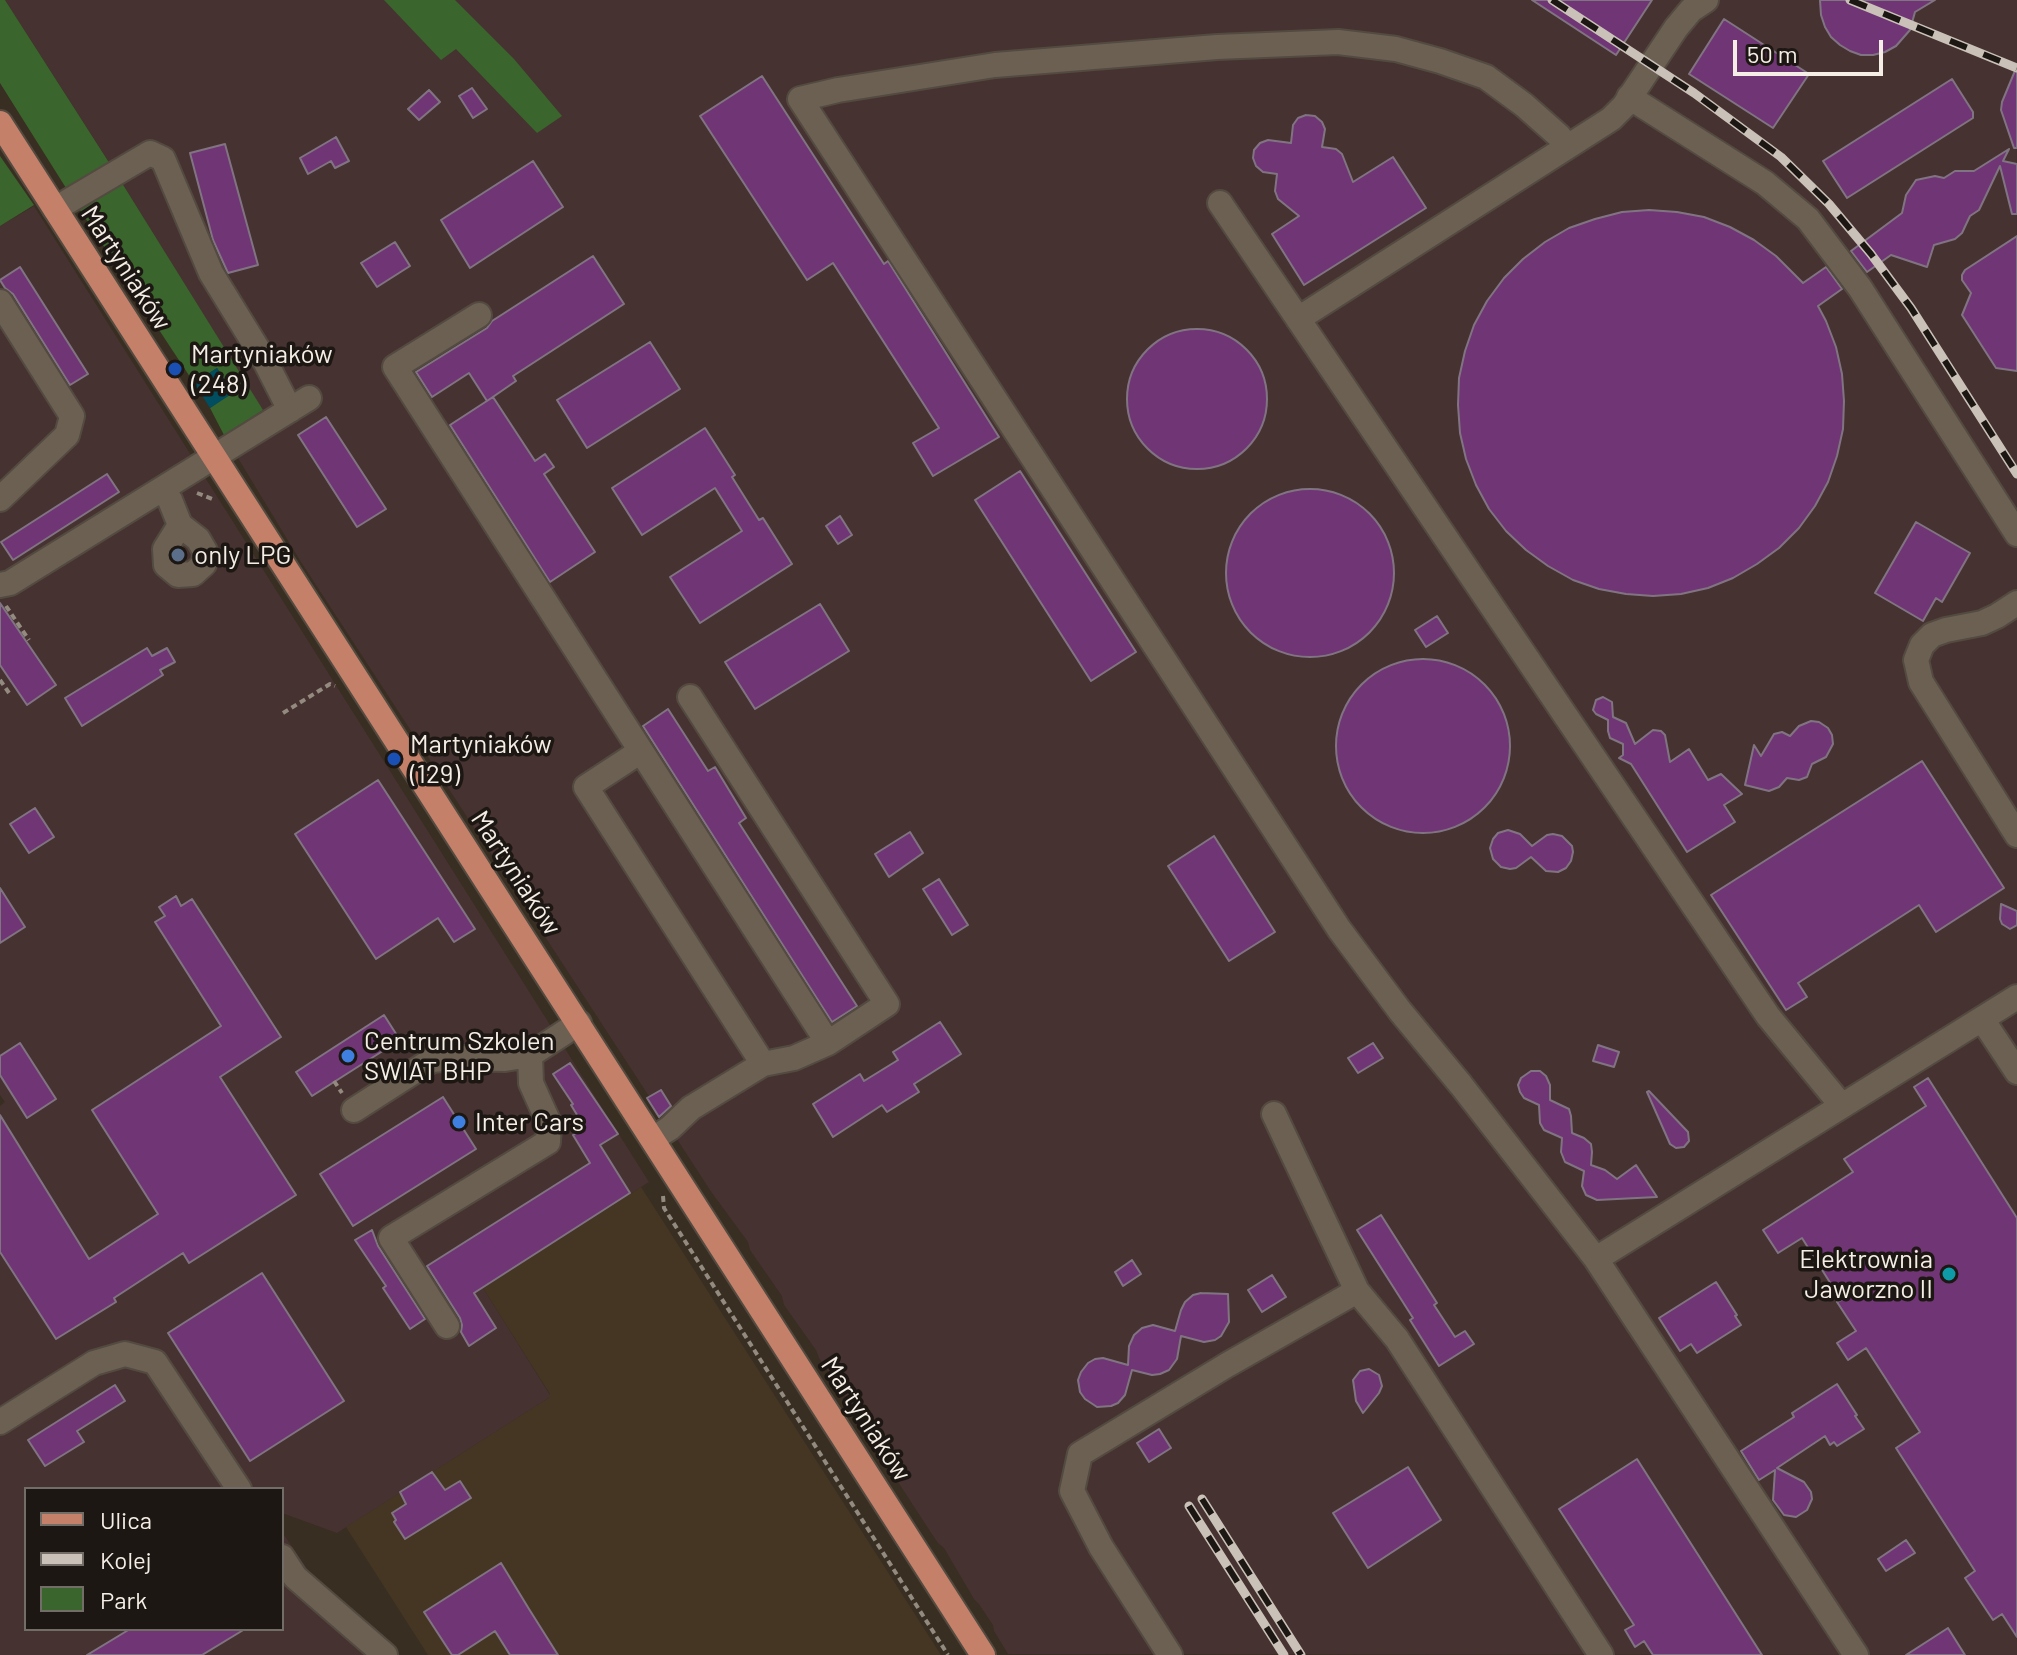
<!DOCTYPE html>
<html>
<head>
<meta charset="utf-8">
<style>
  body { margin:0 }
  #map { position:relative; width:2017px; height:1655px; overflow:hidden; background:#392e22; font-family:Barlow,sans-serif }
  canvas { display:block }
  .legend { position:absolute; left:24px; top:1487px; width:260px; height:144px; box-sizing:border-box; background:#1c1712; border:2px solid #736d67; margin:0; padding:10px 14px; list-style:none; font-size:24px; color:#f5eee6 }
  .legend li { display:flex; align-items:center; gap:16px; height:40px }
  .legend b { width:40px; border:2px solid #736d67 }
  .scale { position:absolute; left:1733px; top:40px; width:150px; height:36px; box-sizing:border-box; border:4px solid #f5eee6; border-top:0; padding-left:10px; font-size:24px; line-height:28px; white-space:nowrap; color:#f5eee6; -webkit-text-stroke:6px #1c1712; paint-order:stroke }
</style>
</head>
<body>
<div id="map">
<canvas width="2017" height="1655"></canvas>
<ul class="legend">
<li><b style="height:10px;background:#c48069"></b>Ulica</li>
<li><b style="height:10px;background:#cac2b9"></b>Kolej</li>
<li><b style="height:22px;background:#3a652d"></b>Park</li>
</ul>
<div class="scale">50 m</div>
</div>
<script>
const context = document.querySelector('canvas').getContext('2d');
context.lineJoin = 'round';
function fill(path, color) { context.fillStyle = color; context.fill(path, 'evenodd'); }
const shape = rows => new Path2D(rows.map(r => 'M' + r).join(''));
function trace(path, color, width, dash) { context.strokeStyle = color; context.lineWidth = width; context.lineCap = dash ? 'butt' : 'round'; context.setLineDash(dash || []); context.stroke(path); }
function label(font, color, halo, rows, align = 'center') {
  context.font = font + ' Barlow,sans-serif'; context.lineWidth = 7; context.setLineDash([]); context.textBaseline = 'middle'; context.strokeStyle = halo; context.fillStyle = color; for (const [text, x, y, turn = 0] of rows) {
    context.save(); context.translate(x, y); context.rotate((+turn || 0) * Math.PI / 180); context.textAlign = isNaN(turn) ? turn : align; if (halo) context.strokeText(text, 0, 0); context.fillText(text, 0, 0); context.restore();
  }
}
fill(shape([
  [641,1187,941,1655,428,1655,346,1527,550,1397,550,1394,483,1288]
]), '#453624');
fill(shape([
  [5,0,2017,0,2017,1655,1008,1654,994,1631,993,1625,979,1604,974,1599,944,1548,938,1543,924,1522,856,1417,839,1385,833,1379,819,1358,816,1350,784,1305,782,1296,750,1250,748,1242,712,1193,301,562,224,435,262,410,116,173],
  [34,206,649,1182,483,1288,550,1395,550,1397,337,1533,282,1513,282,1489,26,1489,26,1629,282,1629,282,1532,366,1655,0,1655,0,1106,5,1102,0,1095,0,226]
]), '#463230');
fill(shape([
  [0,0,5,0,110,164,66,188,0,83],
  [384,0,455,0,514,59,562,116,537,133,456,49,441,60],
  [0,156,34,205,0,226],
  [122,183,263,410,224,435,210,408,233,392,217,368,194,383,76,204]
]), '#3a652d');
fill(shape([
  [217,368,233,393,210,408,194,383]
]), '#004e60');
const building = shape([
  [1532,0,1652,0,1616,55,1532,0],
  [1820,0,1935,0,1915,12,1910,30,1896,46,1885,52,1873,55,1861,55,1850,51,1840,45,1831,37,1825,27,1821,15,1820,0],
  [1724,19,1809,74,1773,128,1689,74,1724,19],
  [2017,66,2017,148,2014,148,2001,110,2002,102,2017,66],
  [762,76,884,264,888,261,999,437,933,476,913,443,939,428,833,263,807,280,700,116,762,76],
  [1952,79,1973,112,1973,118,1847,198,1823,161,1952,79],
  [472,88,487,109,473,118,459,96,472,88],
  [429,90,440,102,419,120,408,109,429,90],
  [1306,115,1315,116,1322,122,1325,129,1322,147,1336,149,1342,154,1353,182,1393,157,1426,208,1304,285,1272,234,1299,216,1278,199,1275,191,1277,174,1263,172,1256,166,1253,158,1254,150,1260,143,1268,140,1291,143,1293,125,1298,118,1306,115],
  [336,137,349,161,335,168,331,161,308,174,300,158,336,137],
  [225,144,258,265,228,273,213,240,190,153,225,144],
  [2009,149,2003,161,2017,164,2017,214,2012,214,2000,166,1979,210,1970,216,1962,233,1955,239,1934,245,1927,267,1891,255,1867,272,1851,251,1902,213,1906,195,1916,180,1935,176,1944,178,1955,171,1974,171,2009,149],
  [533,161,563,207,470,268,441,220,533,161],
  [1649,210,1677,212,1704,217,1730,227,1754,240,1776,256,1803,283,1826,267,1842,289,1818,306,1826,321,1836,347,1842,374,1844,401,1843,429,1837,456,1828,482,1815,506,1799,528,1779,548,1757,564,1733,578,1708,588,1681,594,1653,596,1626,594,1599,589,1573,580,1548,566,1526,550,1506,531,1489,509,1476,485,1466,459,1460,433,1458,405,1459,378,1465,351,1474,325,1487,301,1504,278,1523,259,1545,242,1569,228,1595,219,1622,212,1649,210],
  [2017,236,2017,371,1996,368,1962,315,1971,293,1962,280,1962,275,1965,270,2017,236],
  [395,242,410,266,377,287,361,263,395,242],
  [593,256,624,304,513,376,516,381,487,401,469,373,432,397,416,372,487,328,492,321,593,256],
  [20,267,88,374,70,385,13,294,5,288,0,280,20,267],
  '1127 399a70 70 0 1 1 140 0a70 70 0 1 1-140 0Z',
  [650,342,680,389,587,448,557,400,650,342],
  [493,397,535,461,545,454,554,467,544,474,595,552,550,582,450,425,493,397],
  [326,417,386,509,357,527,298,435,326,417],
  [705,428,735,475,732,477,759,520,763,518,792,564,700,623,670,577,742,531,715,488,642,535,612,488,705,428],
  [1020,471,1136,652,1091,681,975,500,1020,471],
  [107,474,119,492,13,560,1,542,107,474],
  '1226 573a84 84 0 1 1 168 0a84 84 0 1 1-168 0Z',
  [840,516,852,535,838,544,826,526,840,516],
  [1916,522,1970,553,1942,602,1936,598,1923,621,1875,593,1916,522],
  [0,603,56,685,27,705,0,665,0,603],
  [820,604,849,651,755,709,725,662,820,604],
  [1437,616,1448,633,1426,647,1415,630,1437,616],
  [147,648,152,656,167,648,175,662,160,670,163,675,82,726,65,698,147,648],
  '1336 746a87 87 0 1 1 174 0a87 87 0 1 1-174 0Z',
  [1603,697,1612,702,1613,717,1626,723,1635,744,1653,730,1661,731,1665,735,1670,762,1689,749,1708,780,1721,774,1742,794,1724,805,1735,822,1687,852,1631,764,1619,758,1623,755,1623,744,1610,738,1608,731,1608,720,1596,714,1593,710,1596,700,1603,697],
  [668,709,708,771,715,767,746,818,739,823,857,1006,832,1022,643,726,668,709],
  [1811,721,1819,722,1828,728,1832,735,1833,744,1826,757,1812,764,1807,777,1799,780,1787,778,1779,787,1769,791,1745,785,1754,745,1761,756,1774,734,1782,732,1790,736,1799,726,1811,721],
  [1922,761,2004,888,1936,932,1919,905,1798,983,1807,997,1786,1010,1711,895,1922,761],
  [378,780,475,929,454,942,438,918,376,959,295,834,378,780],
  [35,808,54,837,29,853,10,824,35,808],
  [1508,830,1520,834,1532,846,1547,835,1553,834,1562,836,1572,846,1573,852,1571,861,1566,868,1558,872,1546,871,1531,857,1516,868,1510,869,1501,867,1493,859,1490,848,1493,839,1498,833,1508,830],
  [910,832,923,853,889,877,875,854,910,832],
  [1214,836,1275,932,1229,961,1168,866,1214,836],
  [939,879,968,925,952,935,923,889,939,879],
  [0,888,25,927,0,943,0,888],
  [176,896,181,906,192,899,281,1037,220,1077,296,1195,189,1263,183,1253,114,1298,116,1302,56,1339,0,1252,0,1115,89,1259,158,1214,92,1110,221,1026,155,922,165,916,159,907,176,896],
  [2001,904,2017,911,2017,925,2010,929,2002,924,2000,919,2001,904],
  [384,1015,400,1040,312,1096,296,1072,384,1015],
  [940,1022,961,1054,914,1084,919,1092,887,1112,882,1105,833,1137,813,1104,860,1074,864,1081,898,1060,893,1052,940,1022],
  [20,1043,56,1099,27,1118,0,1075,0,1056,20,1043],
  [1373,1043,1383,1058,1358,1073,1348,1058,1373,1043],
  [1598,1045,1619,1052,1614,1067,1593,1061,1598,1045],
  [570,1063,618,1134,600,1145,630,1193,474,1293,496,1328,469,1346,461,1332,462,1325,460,1318,427,1266,590,1163,573,1135,585,1128,571,1105,573,1104,553,1074,570,1063],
  [1531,1071,1540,1071,1546,1076,1550,1085,1550,1100,1569,1109,1571,1116,1572,1133,1584,1138,1591,1144,1592,1152,1591,1165,1605,1170,1617,1179,1636,1165,1657,1197,1597,1200,1586,1195,1582,1186,1584,1171,1565,1162,1561,1152,1562,1138,1544,1130,1540,1123,1539,1105,1524,1098,1520,1092,1518,1085,1521,1078,1531,1071],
  [1928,1078,2017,1218,2017,1637,2002,1614,1993,1620,1965,1578,1975,1571,1896,1448,1920,1432,1866,1348,1848,1360,1837,1343,1856,1331,1837,1302,1841,1300,1802,1238,1778,1253,1763,1230,1853,1172,1844,1159,1926,1106,1914,1087,1928,1078],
  [661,1090,671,1106,659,1117,647,1098,661,1090],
  [1649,1091,1688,1132,1689,1141,1684,1147,1676,1148,1670,1144,1647,1092,1649,1091],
  [443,1097,476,1149,353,1226,320,1174,443,1097],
  [1381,1215,1437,1303,1434,1305,1455,1337,1465,1331,1474,1344,1439,1366,1410,1320,1413,1318,1357,1230,1381,1215],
  [372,1230,378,1246,425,1319,410,1329,383,1288,386,1286,355,1240,372,1230],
  [1132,1260,1141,1274,1123,1286,1115,1272,1132,1260],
  [262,1273,344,1401,250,1461,168,1333,262,1273],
  [1272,1275,1286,1297,1262,1312,1248,1290,1272,1275],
  [1716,1282,1737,1315,1735,1316,1741,1325,1697,1353,1691,1344,1680,1351,1659,1318,1716,1282],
  [1201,1293,1228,1294,1229,1322,1221,1336,1215,1340,1204,1342,1181,1336,1177,1359,1169,1370,1160,1374,1152,1375,1132,1370,1125,1395,1118,1403,1111,1406,1097,1407,1085,1399,1080,1392,1078,1380,1081,1372,1088,1363,1095,1359,1103,1358,1128,1365,1129,1346,1134,1335,1142,1328,1153,1325,1175,1331,1181,1310,1185,1302,1193,1295,1201,1293],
  [1369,1369,1379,1375,1382,1386,1379,1393,1363,1413,1356,1401,1353,1380,1360,1371,1369,1369],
  [1837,1384,1857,1415,1855,1416,1864,1429,1837,1446,1834,1442,1830,1445,1825,1436,1777,1468,1804,1482,1811,1492,1812,1499,1807,1510,1796,1517,1784,1515,1773,1500,1775,1470,1759,1480,1741,1451,1794,1417,1792,1413,1837,1384],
  [115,1385,125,1401,77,1431,84,1442,45,1466,28,1440,115,1385],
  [1159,1429,1171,1448,1149,1462,1137,1443,1159,1429],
  [1637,1459,1762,1655,1653,1655,1644,1641,1635,1647,1625,1630,1634,1625,1559,1509,1637,1459],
  [1408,1467,1441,1520,1368,1568,1333,1513,1408,1467],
  [432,1472,445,1490,460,1481,471,1498,405,1539,394,1522,396,1520,392,1513,406,1504,400,1492,432,1472],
  [1906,1540,1915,1553,1886,1571,1878,1559,1906,1540],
  [501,1563,529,1609,558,1655,510,1655,495,1631,458,1655,452,1655,424,1612,501,1563],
  [1948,1628,1965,1655,1906,1655,1948,1628],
  [130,1629,245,1629,202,1655,87,1655,130,1629]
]);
fill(building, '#703575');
trace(building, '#817482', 2);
const minor = shape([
  [1629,97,1765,183,1808,219,1860,288,2017,534],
  [1567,146,1559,136,1524,105,1486,77,1440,61,1396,49,1338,42,1217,47,995,65,838,90,800,99,1339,929,1400,1011,1461,1085,1596,1259,1856,1655],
  [1220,203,1768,1016,1842,1106],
  [55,209,150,153,163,159,211,273,265,361,290,410],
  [0,302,72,416,67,435,0,499],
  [479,315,395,367,828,1043],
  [1298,319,1611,119,1624,106,1676,28,1691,10,1706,0],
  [162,489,170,500,180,525,198,539,205,551,204,564,193,574,178,575,166,565,165,549,180,525],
  [0,585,10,583,309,398],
  [2017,603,1997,616,1982,623,1946,630,1932,635,1922,645,1916,660,1921,682,2017,835],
  [641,751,586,787,763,1064],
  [1982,1019,2017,1072],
  [354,1110,432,1060,453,1058,505,1059,530,1055],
  [1274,1114,1357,1291,1397,1339,1601,1655],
  [653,1139,670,1128,691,1108,763,1064,794,1058,828,1043,887,1004,690,697],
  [1596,1259,2017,997],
  [447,1326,391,1238,548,1142,549,1123,531,1083,530,1055,579,1023],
  [0,1422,94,1363,125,1354,155,1362,239,1489],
  [282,1557,295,1577,385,1655],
  [1170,1655,1101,1547,1072,1491,1080,1454,1227,1365,1357,1291]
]);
const major = shape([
  [0,123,983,1655]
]);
trace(minor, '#534a40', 28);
trace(major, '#534a40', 28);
trace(shape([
  [197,493,215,500],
  [6,606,29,640],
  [0,680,9,693],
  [283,713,330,684,335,686],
  [334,1081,342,1093],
  [663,1196,664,1208,948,1655]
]), '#938a80', 4, [6, 4]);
trace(minor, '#6c6053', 24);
trace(major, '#c48069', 24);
const rail = shape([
  [1552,0,1694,93,1781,157,1829,204,1871,254,1911,308,2017,474],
  [1850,0,2017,68],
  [1202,1499,1301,1655],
  [1189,1506,1284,1655]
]);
trace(rail, '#cac2b9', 9);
trace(rail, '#1c1712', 6, [18]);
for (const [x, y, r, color] of [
  [175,369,8,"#1a4fb4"],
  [178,555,8,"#5c6f8a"],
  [394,759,8,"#1a4fb4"],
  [348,1056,8,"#3f7fe0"],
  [459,1122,8,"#3f7fe0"],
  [1949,1274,8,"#0f9aa8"]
]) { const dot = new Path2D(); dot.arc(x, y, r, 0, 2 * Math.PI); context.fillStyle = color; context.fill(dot); trace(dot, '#1c1712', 3); }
label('26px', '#f5eee6', '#1c1712', [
  ["Martyniaków",126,268,57],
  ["Martyniaków",516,873,57],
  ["Martyniaków",866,1419,57]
]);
label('26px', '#f5eee6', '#1c1712', [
  ["Martyniaków",191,354],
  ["(248)",191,384],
  ["only LPG",194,555],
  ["Martyniaków",410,744],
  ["(129)",410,774],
  ["Centrum Szkolen",364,1041],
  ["SWIAT BHP",364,1071],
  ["Inter Cars",475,1122],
  ["Elektrownia",1933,1259,"right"],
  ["Jaworzno II",1933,1289,"right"]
], 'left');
</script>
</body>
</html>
